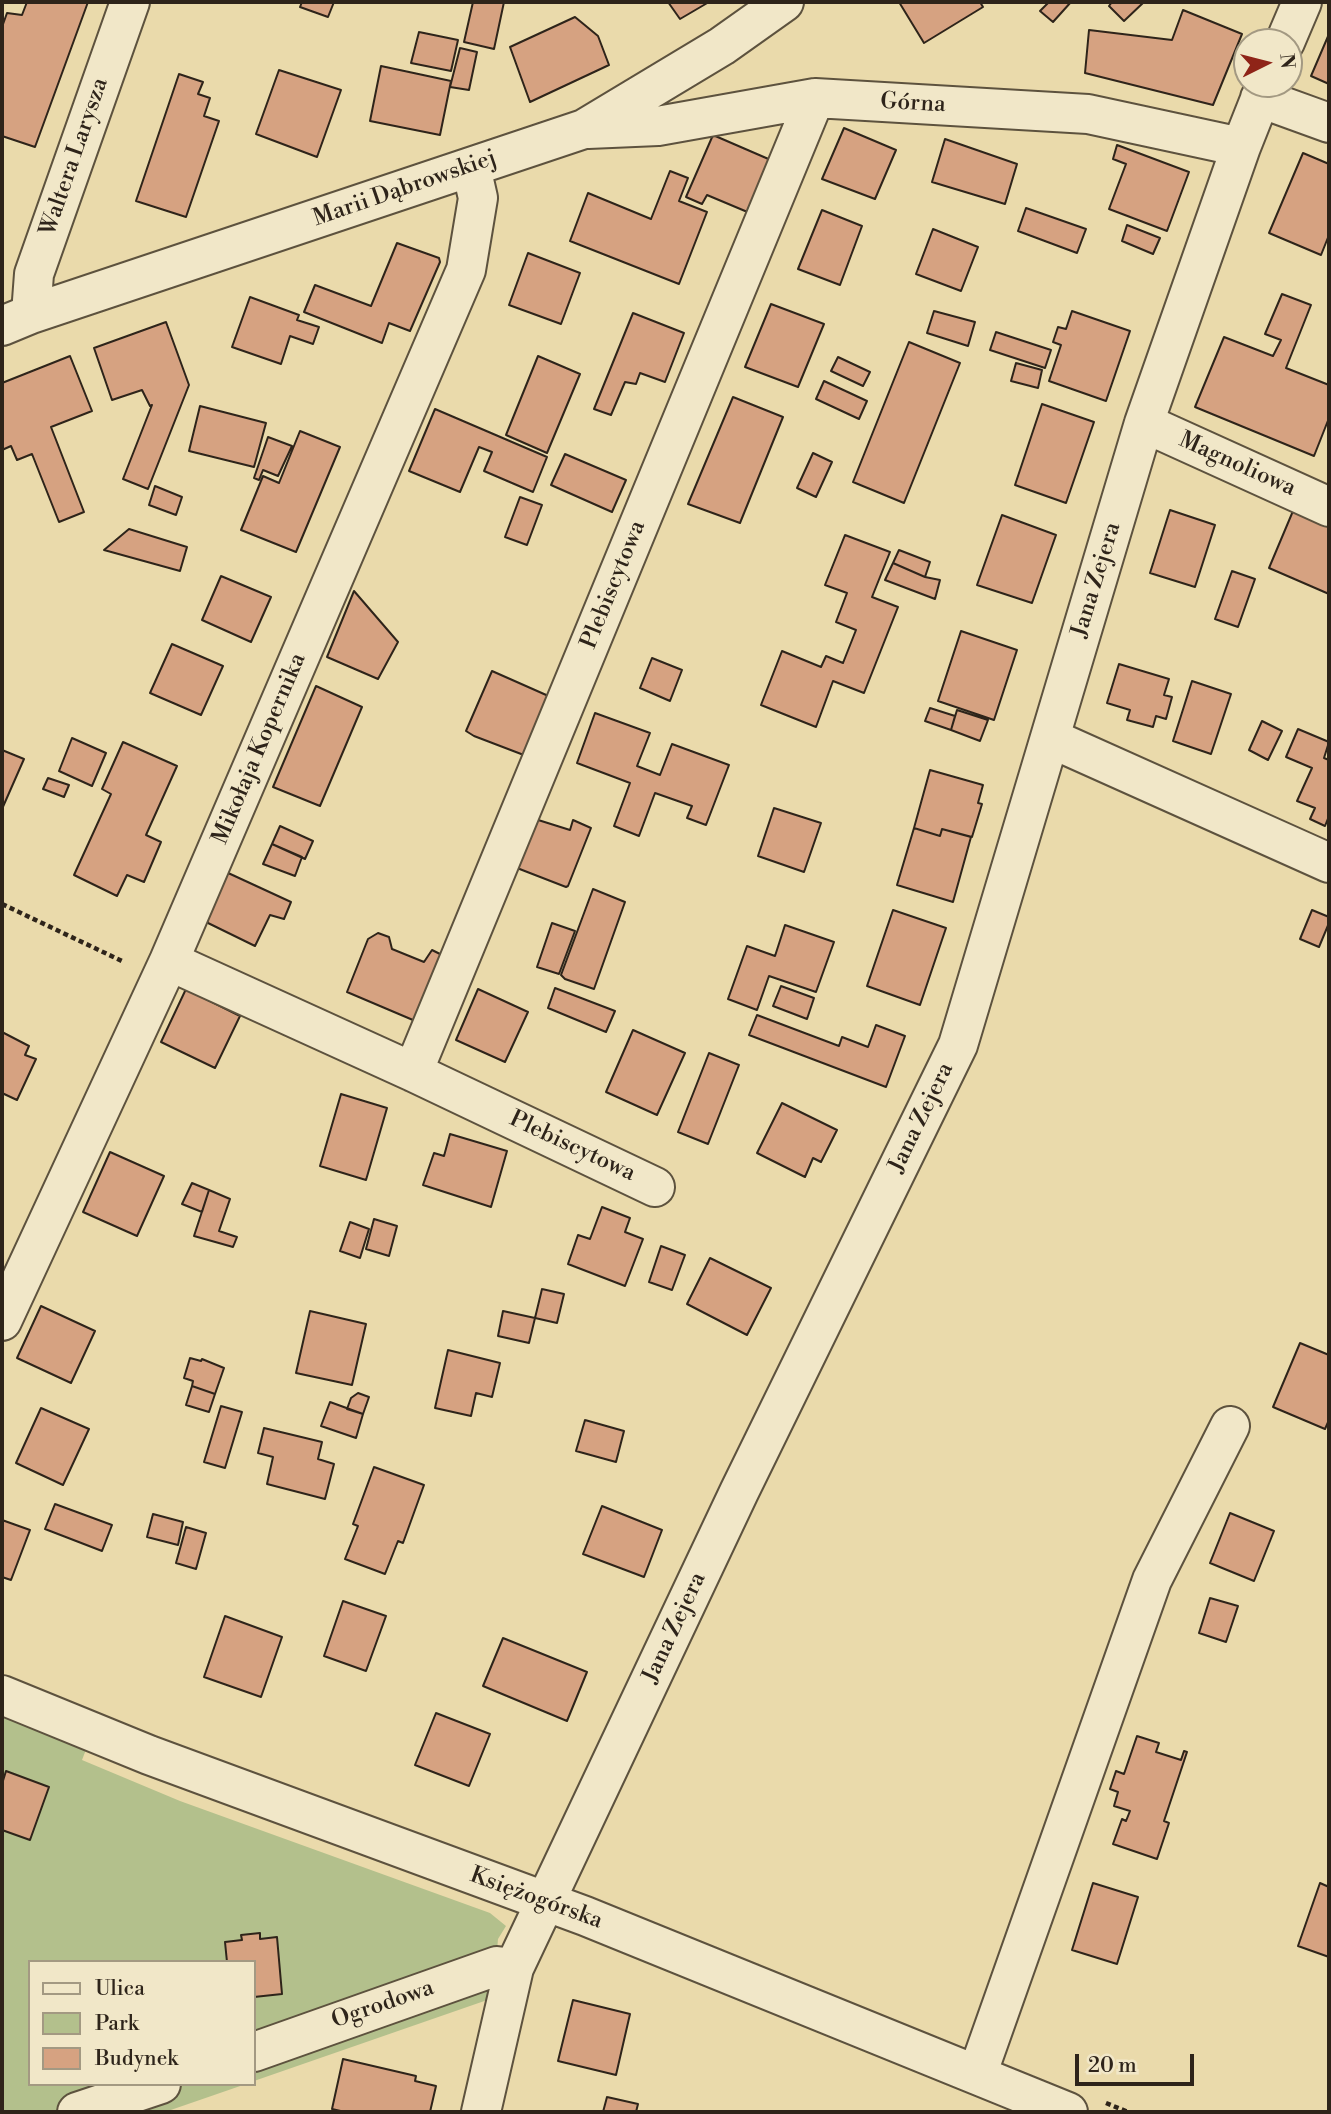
<!DOCTYPE html>
<html>
<head>
<meta charset="utf-8">
<style>
  body { margin:0 }
  #map { position:relative; width:1331px; height:2114px; overflow:hidden; background:#eadaab; font-family:"Libre Bodoni",serif }
  canvas { display:block }
  .frame { position:absolute; inset:0; border:4px solid #2e241a; pointer-events:none }
  .legend { position:absolute; left:28px; top:1960px; width:228px; height:126px; box-sizing:border-box; background:#f1e7c8; border:2px solid #a39982; margin:0; padding:9px 12px; list-style:none; font-size:21px; color:#2e241a }
  .legend li { display:flex; align-items:center; gap:14px; height:35px }
  .legend b { width:35px; border:2px solid #a39982 }
  .north { position:absolute; left:1233px; top:28px; width:70px; height:70px; box-sizing:border-box; background:#f1e7c8; border:2px solid #a39982; border-radius:50%; rotate:84deg; font-size:19px; font-weight:700; line-height:28px; text-align:center; color:#2e241a }
  .north::after { content:''; display:block; margin:auto; width:24px; height:32px; background:#8f2418; clip-path:polygon(50% 0,100% 100%,50% 72%,0 100%) }
  .scale { position:absolute; left:1075px; top:2054px; width:119px; height:32px; box-sizing:border-box; border:4px solid #2e241a; border-top:0; padding-left:9px; font-size:21px; line-height:24px; white-space:nowrap; color:#2e241a; -webkit-text-stroke:5px #f1e7c8; paint-order:stroke }
</style>
</head>
<body>
<div id="map">
<canvas width="1331" height="2114"></canvas>
<div class="frame"></div>
<ul class="legend">
<li><b style="height:9px;background:#f1e7c8"></b>Ulica</li>
<li><b style="height:19px;background:#b3c08c"></b>Park</li>
<li><b style="height:19px;background:#d6a281"></b>Budynek</li>
</ul>
<div class="north">N</div>
<div class="scale">20 m</div>
</div>
<script>
const context = document.querySelector('canvas').getContext('2d');
context.lineJoin = 'round';
function fill(path, color) { context.fillStyle = color; context.fill(path, 'evenodd'); }
const shape = rows => new Path2D(rows.map(r => 'M' + r).join(''));
function trace(path, color, width, dash) { context.strokeStyle = color; context.lineWidth = width; context.lineCap = dash ? 'butt' : 'round'; context.setLineDash(dash || []); context.stroke(path); }
function label(font, color, halo, rows, align = 'center') {
  context.font = font + ' "Libre Bodoni",serif'; context.lineWidth = 5; context.setLineDash([]); context.textBaseline = 'middle'; context.strokeStyle = halo; context.fillStyle = color; for (const [text, x, y, turn = 0] of rows) {
    context.save(); context.translate(x, y); context.rotate((+turn || 0) * Math.PI / 180); context.textAlign = isNaN(turn) ? turn : align; if (halo) context.strokeText(text, 0, 0); context.fillText(text, 0, 0); context.restore();
  }
}
fill(shape([
  [2,1711,87,1747,82,1760,180,1801,490,1913,506,1926,498,1939,493,1998,254,2081,254,1962,30,1962,30,2084,246,2084,165,2112,2,2112]
]), '#b3c08c');
const building = shape([
  [27,2,88,2,35,147,2,136,2,27,7,13,22,15,27,2],
  [302,2,334,2,328,17,300,7,302,2],
  [473,2,504,2,494,49,464,42,473,2],
  [668,2,709,2,680,19,668,2],
  [899,2,980,2,983,7,924,43,899,2],
  [1049,2,1071,2,1053,22,1040,11,1049,2],
  [1112,2,1144,2,1124,21,1109,6,1112,2],
  [1183,10,1242,34,1213,105,1085,73,1089,30,1172,40,1183,10],
  [575,17,598,36,609,65,530,102,510,47,575,17],
  [419,32,458,40,451,71,411,63,419,32],
  [1329,34,1329,84,1311,76,1329,34],
  [460,48,477,52,469,90,450,87,460,48],
  [381,66,451,81,440,135,370,121,381,66],
  [279,70,341,90,317,157,256,134,279,70],
  [179,74,203,82,198,94,210,98,204,116,219,121,186,217,136,201,179,74],
  [844,128,896,150,875,199,822,179,844,128],
  [713,135,780,164,757,216,707,195,702,204,686,197,713,135],
  [945,139,1017,164,1005,204,932,182,945,139],
  [1117,145,1189,172,1167,231,1109,209,1126,164,1113,159,1117,145],
  [1303,153,1329,164,1329,235,1321,255,1269,233,1303,153],
  [670,171,688,178,679,201,707,212,679,284,570,241,588,193,651,219,670,171],
  [1026,208,1086,229,1077,253,1018,231,1026,208],
  [822,210,862,226,840,285,798,269,822,210],
  [1127,225,1160,238,1153,254,1122,241,1127,225],
  [933,229,978,247,961,291,916,274,933,229],
  [397,243,439,258,440,262,410,331,389,323,382,343,304,312,315,285,371,306,397,243],
  [528,253,580,273,561,324,509,305,528,253],
  [1282,294,1311,305,1286,368,1329,385,1329,418,1314,456,1195,407,1224,337,1273,356,1281,340,1265,334,1282,294],
  [250,297,299,315,297,320,319,327,313,344,290,336,281,364,232,347,250,297],
  [771,304,824,324,798,387,745,367,771,304],
  [934,311,975,322,968,346,927,333,934,311],
  [1072,311,1130,331,1106,401,1049,381,1061,345,1053,342,1058,327,1066,329,1072,311],
  [633,313,684,333,665,382,640,373,636,384,625,382,611,415,594,409,633,313],
  [166,322,189,385,148,489,123,479,152,405,150,406,142,390,112,400,94,348,166,322],
  [996,332,1051,350,1045,368,990,350,996,332],
  [909,342,960,363,904,503,853,482,909,342],
  [70,356,92,411,51,427,84,512,59,522,32,454,17,460,11,446,2,450,2,383,70,356],
  [538,356,580,374,547,453,506,435,538,356],
  [838,357,870,372,863,386,831,371,838,357],
  [1016,363,1042,370,1038,388,1011,381,1016,363],
  [824,381,867,401,859,419,816,399,824,381],
  [733,397,783,417,740,523,688,504,733,397],
  [1042,404,1094,422,1066,503,1015,485,1042,404],
  [200,406,266,423,254,467,189,451,200,406],
  [435,409,547,457,533,492,484,471,492,452,479,447,460,492,409,471,435,409],
  [300,431,340,447,296,552,241,530,263,476,279,483,300,431],
  [268,437,292,446,278,476,263,470,259,480,254,478,268,437],
  [813,453,832,462,816,497,797,488,813,453],
  [565,454,626,480,612,512,551,485,565,454],
  [155,486,182,497,176,515,149,505,155,486],
  [520,497,542,505,527,545,505,537,520,497],
  [1170,510,1215,525,1195,587,1150,573,1170,510],
  [1293,511,1329,526,1329,594,1269,568,1293,511],
  [1002,515,1056,535,1032,603,977,585,1002,515],
  [129,529,187,547,180,571,104,550,129,529],
  [845,535,890,552,872,597,898,607,864,693,833,681,816,727,761,705,782,651,821,667,826,656,843,663,856,630,836,622,847,593,825,585,845,535],
  [899,550,930,562,925,577,893,563,899,550],
  [893,563,925,577,940,580,935,599,885,580,893,563],
  [1232,571,1255,579,1238,627,1215,619,1232,571],
  [221,576,271,597,251,642,202,620,221,576],
  [354,591,398,642,378,679,327,657,354,591],
  [961,631,1017,650,994,720,938,701,961,631],
  [172,644,223,666,201,715,150,693,172,644],
  [652,658,682,670,670,701,640,688,652,658],
  [1119,664,1169,679,1164,695,1172,697,1166,719,1156,716,1153,727,1127,720,1130,710,1107,703,1119,664],
  [492,671,553,698,529,757,474,736,466,731,492,671],
  [1192,681,1231,694,1211,754,1173,741,1192,681],
  [316,686,362,707,320,806,273,787,316,686],
  [930,708,955,716,951,730,925,721,930,708],
  [957,710,988,720,980,741,951,730,957,710],
  [595,713,650,733,637,766,660,775,672,744,729,765,706,825,687,818,692,806,655,793,639,836,614,826,630,783,577,763,595,713],
  [1262,721,1282,731,1268,760,1249,750,1262,721],
  [1298,729,1329,742,1324,758,1329,760,1329,816,1325,826,1310,819,1315,808,1297,801,1312,768,1286,757,1298,729],
  [72,738,106,753,92,786,59,771,72,738],
  [123,742,177,766,146,835,161,842,144,882,127,875,117,896,74,875,111,794,102,789,123,742],
  [2,750,24,759,2,809,2,750],
  [930,770,983,785,978,803,982,804,972,837,942,829,940,836,914,828,930,770],
  [48,778,69,785,64,797,43,789,48,778],
  [774,808,821,823,804,872,758,856,774,808],
  [535,819,570,830,573,820,591,828,568,886,566,887,517,868,535,819],
  [280,826,313,841,305,859,272,844,280,826],
  [914,828,940,836,942,829,971,837,953,902,897,885,914,828],
  [272,844,302,857,295,876,263,864,272,844],
  [226,872,291,902,284,919,270,915,255,946,208,923,206,917,226,872],
  [593,889,625,902,594,989,565,979,561,975,593,889],
  [893,910,946,928,920,1005,867,986,893,910],
  [1312,910,1329,917,1329,923,1319,947,1300,939,1312,910],
  [552,923,575,931,559,974,537,967,552,923],
  [785,925,834,942,816,992,769,976,757,1010,728,999,747,946,775,956,785,925],
  [378,933,389,937,392,949,424,962,432,950,448,958,420,1023,347,992,368,939,378,933],
  [781,986,814,998,807,1019,773,1006,781,986],
  [555,988,615,1011,606,1032,548,1008,555,988],
  [186,989,240,1016,215,1068,161,1042,186,989],
  [478,989,528,1012,505,1062,456,1040,478,989],
  [757,1015,839,1046,842,1037,868,1047,876,1025,905,1036,886,1087,749,1035,757,1015],
  [633,1030,685,1053,657,1115,606,1092,633,1030],
  [2,1032,29,1046,25,1055,36,1059,17,1100,2,1093,2,1032],
  [709,1053,739,1065,708,1144,678,1132,709,1053],
  [341,1094,387,1108,366,1180,320,1166,341,1094],
  [782,1103,837,1130,821,1162,813,1158,805,1177,757,1153,782,1103],
  [450,1134,507,1151,491,1207,423,1185,434,1153,444,1156,450,1134],
  [110,1152,164,1176,137,1236,83,1212,110,1152],
  [192,1183,209,1190,202,1212,182,1204,192,1183],
  [209,1190,230,1199,219,1231,237,1237,233,1247,194,1236,209,1190],
  [602,1207,630,1218,625,1232,643,1239,625,1286,568,1264,578,1235,590,1239,602,1207],
  [374,1219,397,1226,389,1256,366,1249,374,1219],
  [350,1222,369,1229,360,1258,340,1251,350,1222],
  [661,1246,685,1255,672,1290,649,1282,661,1246],
  [710,1258,771,1288,747,1335,687,1304,710,1258],
  [542,1289,564,1294,557,1323,535,1318,542,1289],
  [41,1306,95,1331,71,1383,17,1358,41,1306],
  [310,1311,366,1324,352,1385,296,1373,310,1311],
  [503,1311,535,1318,529,1343,498,1336,503,1311],
  [1300,1343,1329,1355,1329,1420,1325,1429,1273,1407,1300,1343],
  [448,1350,500,1363,492,1397,476,1393,471,1416,435,1408,448,1350],
  [190,1358,201,1361,202,1359,224,1368,215,1394,192,1386,193,1381,184,1378,190,1358],
  [192,1386,215,1394,209,1412,186,1405,192,1386],
  [358,1393,369,1397,363,1414,347,1409,351,1398,358,1393],
  [330,1402,363,1414,356,1438,321,1426,330,1402],
  [221,1406,242,1412,225,1468,204,1462,221,1406],
  [41,1408,89,1429,63,1485,16,1463,41,1408],
  [585,1420,624,1431,616,1462,576,1451,585,1420],
  [264,1428,322,1442,318,1459,334,1464,325,1499,267,1484,273,1457,258,1453,264,1428],
  [374,1467,424,1485,403,1543,398,1541,385,1574,345,1559,358,1526,353,1524,374,1467],
  [55,1504,112,1525,102,1551,45,1529,55,1504],
  [602,1506,662,1530,644,1577,583,1554,602,1506],
  [1230,1513,1274,1531,1254,1581,1210,1563,1230,1513],
  [153,1514,183,1522,178,1545,147,1537,153,1514],
  [2,1520,30,1530,11,1580,2,1577,2,1520],
  [186,1527,206,1533,196,1569,176,1563,186,1527],
  [1210,1598,1238,1606,1226,1642,1199,1633,1210,1598],
  [343,1601,386,1616,366,1671,324,1656,343,1601],
  [225,1616,282,1637,261,1697,204,1677,225,1616],
  [503,1638,587,1672,567,1721,483,1686,503,1638],
  [436,1713,490,1734,469,1786,415,1765,436,1713],
  [1137,1736,1159,1743,1156,1752,1181,1760,1184,1751,1187,1752,1164,1821,1169,1823,1157,1859,1113,1844,1122,1819,1126,1821,1130,1811,1114,1806,1118,1792,1110,1789,1116,1771,1124,1774,1137,1736],
  [6,1771,49,1787,30,1840,2,1830,2,1784,6,1771],
  [1093,1883,1138,1897,1117,1964,1072,1950,1093,1883],
  [1320,1883,1329,1887,1329,1957,1298,1946,1320,1883],
  [260,1933,260,1939,277,1937,282,1994,254,1997,254,1962,227,1962,225,1942,242,1940,241,1935,260,1933],
  [573,2000,630,2014,616,2075,558,2061,573,2000],
  [343,2059,416,2076,415,2081,436,2086,430,2112,345,2112,332,2109,343,2059],
  [607,2097,638,2104,636,2112,603,2112,607,2097]
]);
fill(building, '#d6a281');
trace(building, '#2e241a', 2);
const minor = shape([
  [1285,42,1302,2],
  [1260,98,1329,123],
  [588,129,658,126,815,98,1088,114,1241,147],
  [31,314,34,274,130,2],
  [2,326,31,314,584,129,722,46,784,2],
  [1144,423,1329,507],
  [1050,738,1329,863],
  [169,961,413,1072,655,1187],
  [413,1072,815,98],
  [2,1321,169,961,466,270,478,198,471,167],
  [2,1695,149,1755,585,1916,1068,2112],
  [254,2052,497,1966,514,1968],
  [977,2075,1152,1580,1230,1426],
  [77,2112,161,2084],
  [481,2112,514,1968,739,1492,958,1045,1144,423,1241,147,1266,84]
]);
trace(minor, '#5d523e', 42);
trace(shape([
  [2,904,124,962],
  [1106,2103,1128,2112]
]), '#2e241a', 4.5, [5, 3.5]);
trace(minor, '#f1e7c8', 38);
label('23px', '#2e241a', '#f1e7c8', [
  ["Górna",913,104,3],
  ["Waltera Larysza",75,157,-71],
  ["Marii Dąbrowskiej",405,189,-19],
  ["Magnoliowa",1237,465,24],
  ["Jana Zejera",1097,580,-73],
  ["Plebiscytowa",614,585,-68],
  ["Mikołaja Kopernika",260,749,-67],
  ["Jana Zejera",922,1118,-64],
  ["Plebiscytowa",572,1147,25],
  ["Jana Zejera",675,1628,-65],
  ["Księżogórska",536,1899,20],
  ["Ogrodowa",383,2005,-19]
]);
</script>
</body>
</html>
